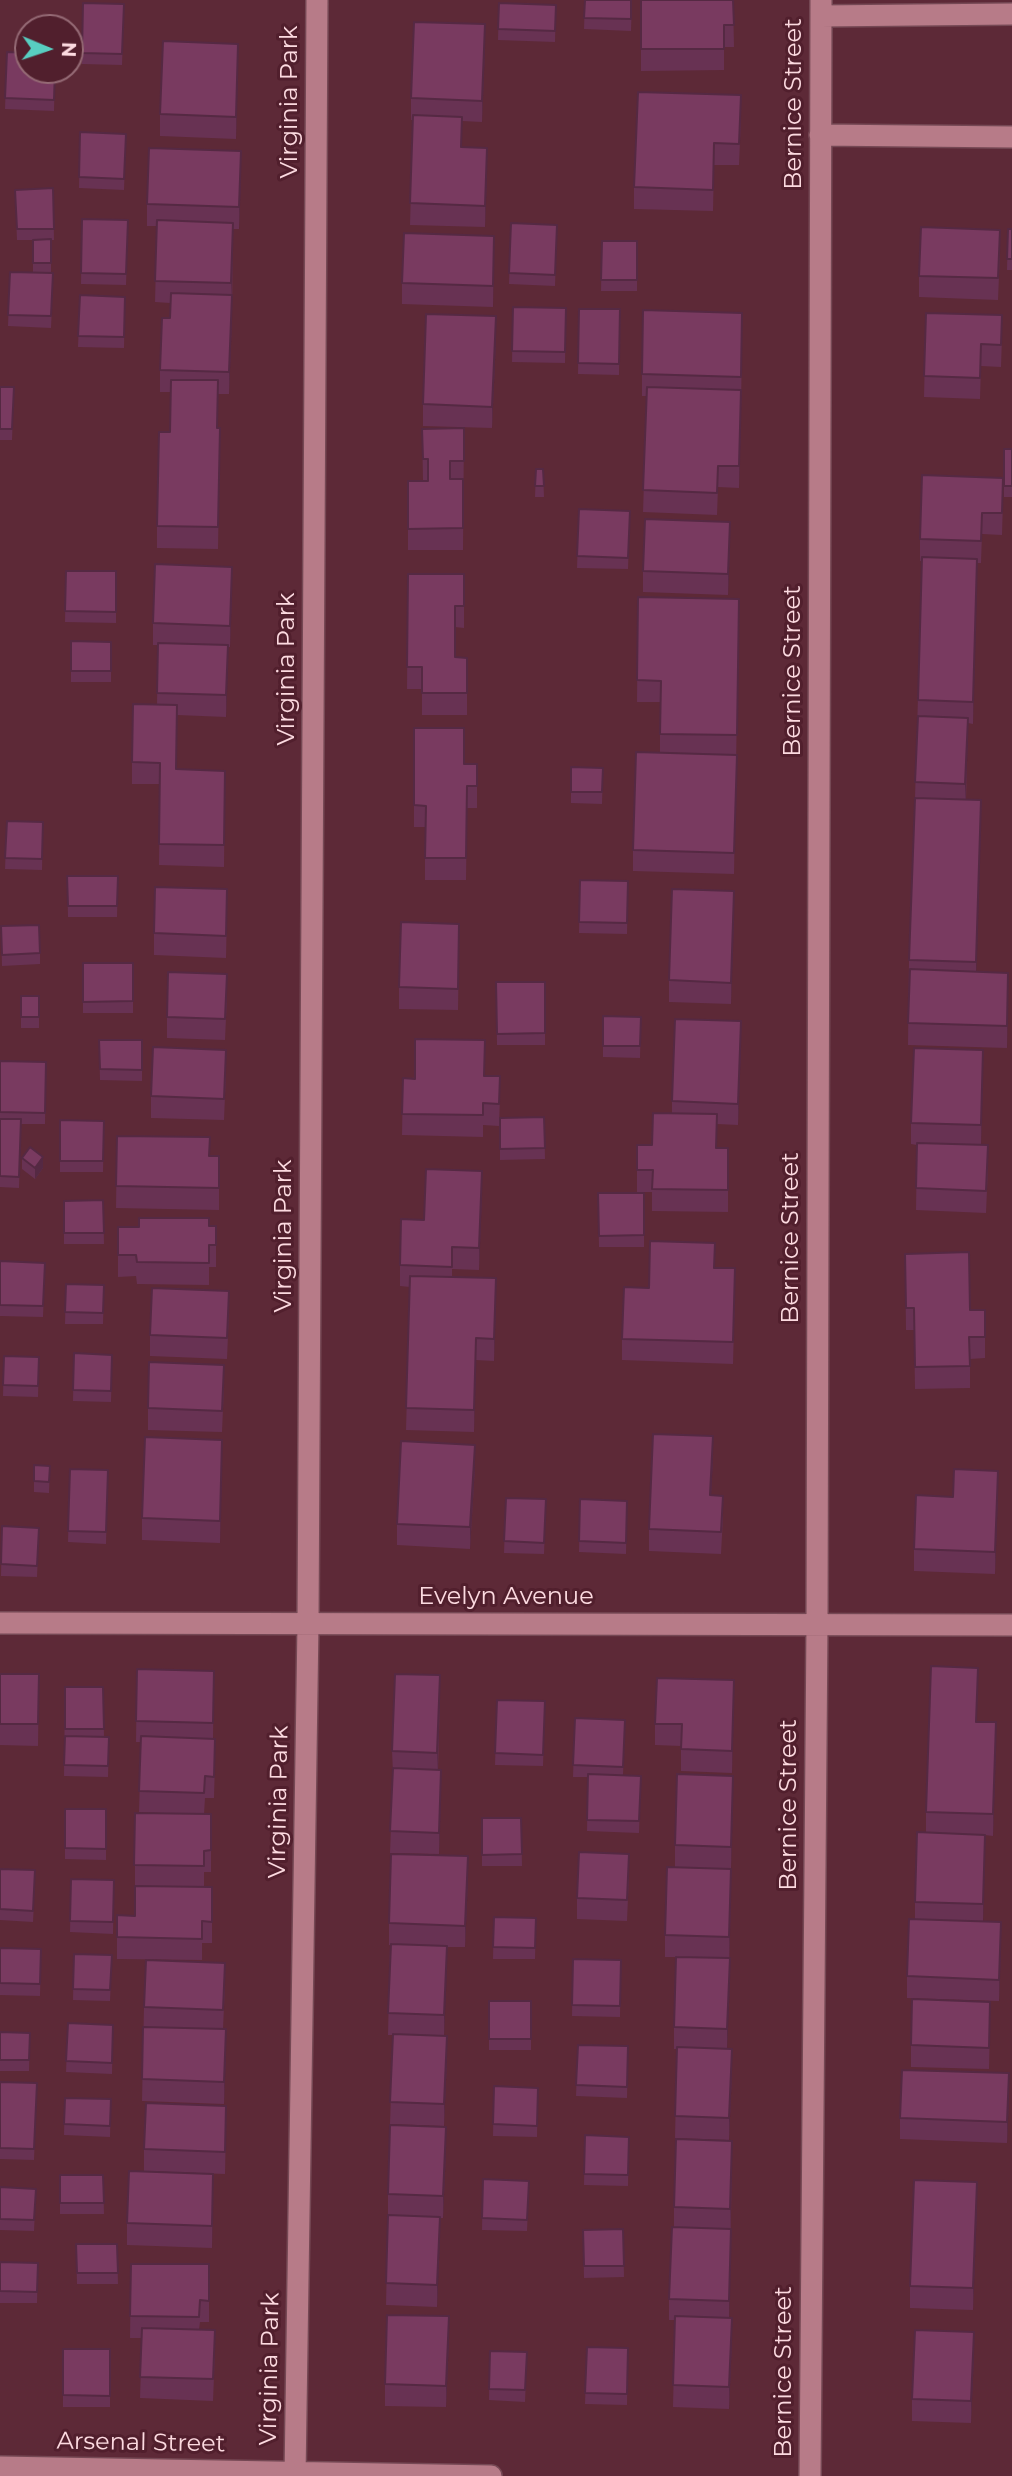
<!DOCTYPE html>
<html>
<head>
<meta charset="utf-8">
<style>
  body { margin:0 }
  #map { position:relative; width:1012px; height:2476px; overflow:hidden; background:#5d2937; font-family:Montserrat,sans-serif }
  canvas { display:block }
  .north { position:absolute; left:14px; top:14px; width:70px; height:70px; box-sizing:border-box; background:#511f2d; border:2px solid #956a75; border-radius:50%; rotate:92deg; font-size:19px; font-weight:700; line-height:28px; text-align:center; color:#fcdae0 }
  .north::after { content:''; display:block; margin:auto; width:24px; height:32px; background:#58cec1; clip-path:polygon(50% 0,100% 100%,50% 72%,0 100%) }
</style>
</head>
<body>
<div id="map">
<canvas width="1012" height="2476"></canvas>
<div class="north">N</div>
</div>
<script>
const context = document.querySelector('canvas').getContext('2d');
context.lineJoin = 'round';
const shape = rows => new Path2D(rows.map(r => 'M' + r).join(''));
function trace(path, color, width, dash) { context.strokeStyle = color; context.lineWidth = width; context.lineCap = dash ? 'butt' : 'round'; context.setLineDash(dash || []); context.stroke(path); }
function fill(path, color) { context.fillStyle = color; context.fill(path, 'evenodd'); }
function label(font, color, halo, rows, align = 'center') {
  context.font = font + ' Montserrat,sans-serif'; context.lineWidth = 6; context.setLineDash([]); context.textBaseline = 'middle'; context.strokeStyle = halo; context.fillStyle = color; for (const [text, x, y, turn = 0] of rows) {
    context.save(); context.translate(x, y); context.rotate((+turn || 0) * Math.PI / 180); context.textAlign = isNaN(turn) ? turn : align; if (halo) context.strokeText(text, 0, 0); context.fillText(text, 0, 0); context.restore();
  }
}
const minor = shape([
  [821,16,1012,14],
  [820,135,1012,137],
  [0,1623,1012,1625],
  [0,2467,491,2476],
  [295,2476,308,1624,317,0],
  [810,2476,817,1624,821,0]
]);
trace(minor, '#754854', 24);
trace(minor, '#b77b88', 21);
fill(shape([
  [585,0,632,0,631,31,584,29],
  [641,0,733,0,734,47,724,47,724,70,641,71],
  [83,3,124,4,122,65,82,64],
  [499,3,556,5,555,42,498,40],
  [485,46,482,122,462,121,461,147,487,170,485,227,410,225,413,120,411,120,411,98],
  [7,52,55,70,54,111,5,109],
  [238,65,236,139,160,136,160,114],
  [741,117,739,165,714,165,713,211,634,209,634,187],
  [80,132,126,134,124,190,79,188],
  [241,173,239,229,233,229,232,317,229,394,218,394,217,428,220,428,218,549,157,548,157,526,170,432,171,392,160,392,160,370,170,318,170,303,155,302,157,226,147,226,147,204],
  [53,188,54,240,51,240,51,273,53,284,51,328,8,326,10,272,33,272,33,240,17,240,15,190],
  [82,219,128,220,126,285,81,284],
  [511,223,557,225,555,286,509,284],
  [1008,229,1012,229,1012,270,1007,270],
  [602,241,637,241,637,291,601,291],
  [1000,252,998,300,919,297,919,276],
  [494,258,493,307,402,304,402,283],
  [80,295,125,297,124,348,78,347],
  [513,307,566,308,565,363,512,362],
  [579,309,620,309,619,375,578,374],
  [926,313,1002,337,1001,367,981,366,980,399,924,397],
  [742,334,741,412,739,488,718,487,717,515,643,512,647,396,642,396,642,374],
  [496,338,492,428,423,426,423,404],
  [0,387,14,387,12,440,0,440],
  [464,428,463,550,408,550,408,481,428,481,423,480,422,429],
  [1004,449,1012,449,1012,497,1004,497],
  [536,469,543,469,544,497,535,497],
  [1003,500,1002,535,982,534,981,563,977,563,973,724,968,723,966,800,981,822,976,972,1008,994,1007,1048,908,1045,909,960,915,798,922,561,920,561,920,539],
  [579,509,630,511,628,569,577,568],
  [730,544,728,595,643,592,643,571],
  [66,571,116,571,116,623,65,622],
  [408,574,464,574,464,628,455,627,455,657,467,658,467,715,422,715,422,689,407,689],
  [232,588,230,647,228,647,226,717,177,715,176,770,225,771,224,867,159,865,160,784,132,784,132,762,157,705,158,645,153,645,153,623],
  [638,597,739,599,734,874,633,871,633,850,660,753,660,702,637,702],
  [71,641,111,642,111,682,71,682],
  [414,728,464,764,477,764,477,808,467,808,466,880,425,880,425,827,414,827],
  [571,767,603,768,602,804,571,803],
  [7,821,43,822,42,870,5,869],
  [67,876,118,876,117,917,68,917],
  [580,880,628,881,627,934,579,933],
  [227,911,226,958,154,955,154,933],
  [734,913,731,1004,669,1002,669,980],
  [1,926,40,953,40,964,2,966],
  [459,945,458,1010,399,1009,399,987],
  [83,963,133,963,133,1013,83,1013],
  [496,982,545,982,545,1045,497,1045],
  [21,996,39,996,39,1028,21,1028],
  [227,996,225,1040,167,1038,167,1017],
  [603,1016,641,1017,640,1058,603,1057],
  [99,1040,142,1070,142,1081,100,1080],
  [741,1043,738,1125,717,1124,717,1148,728,1148,728,1212,652,1211,652,1192,637,1192,637,1145,652,1145,672,1113,672,1101],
  [0,1061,46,1062,45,1124,21,1124,19,1188,0,1187],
  [226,1072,224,1120,151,1118,151,1096],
  [983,1072,981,1145,988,1167,986,1213,916,1210,917,1145,911,1144,911,1123],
  [485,1076,500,1097,499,1126,483,1125,483,1137,402,1135,403,1078],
  [544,1117,545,1159,500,1160,500,1118],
  [60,1120,104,1121,103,1172,60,1172],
  [117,1136,210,1156,219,1156,219,1210,116,1208],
  [22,1158,43,1168,35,1179,22,1169],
  [482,1192,479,1270,452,1269,452,1277,496,1300,494,1361,476,1360,474,1432,406,1430,410,1287,400,1286,400,1265,424,1220],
  [598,1193,644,1193,644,1247,599,1247],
  [103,1200,104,1244,64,1244,64,1201],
  [216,1226,216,1267,209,1267,209,1285,137,1284,136,1276,118,1277,118,1227],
  [905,1254,970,1310,985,1310,985,1358,970,1359,970,1388,915,1389,914,1330,906,1330],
  [0,1261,45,1263,43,1317,0,1316],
  [715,1268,735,1290,733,1364,622,1360,622,1339,649,1288],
  [66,1284,104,1285,103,1324,65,1324],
  [229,1312,227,1359,150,1356,150,1335],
  [74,1353,112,1355,111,1402,73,1401],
  [4,1356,39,1357,38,1397,3,1396],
  [224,1386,222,1432,148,1430,148,1408],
  [713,1458,711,1495,723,1517,721,1554,649,1551,649,1529],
  [222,1461,220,1543,142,1540,142,1518],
  [34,1465,50,1466,49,1493,34,1492],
  [475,1467,470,1549,397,1545,397,1524],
  [70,1469,108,1470,106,1544,68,1542],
  [998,1492,995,1574,914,1571,914,1549,953,1497],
  [506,1498,546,1499,544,1554,504,1553],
  [580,1499,627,1501,626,1554,579,1552],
  [2,1526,39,1528,37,1577,1,1576],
  [137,1669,214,1671,213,1739,215,1761,214,1798,205,1798,204,1814,211,1814,211,1872,204,1872,204,1887,212,1887,212,1943,202,1943,202,1960,117,1959,117,1915,135,1916,135,1813,162,1813,139,1812,141,1742,136,1742],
  [0,1674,39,1674,38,1746,0,1745],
  [65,1687,103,1687,104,1737,109,1737,108,1777,64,1776],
  [978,1689,976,1722,996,1744,993,1836,985,1835,983,1921,1001,1944,999,2001,907,1998,907,1976,915,1919,915,1902,926,1833,926,1812],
  [440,1697,438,1770,441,1791,439,1854,390,1853,393,1773,392,1751],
  [497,1700,545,1701,543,1766,495,1765],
  [734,1702,732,1773,681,1771,681,1746,655,1745,655,1724],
  [575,1718,625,1720,623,1775,641,1776,639,1833,587,1831,588,1777,573,1777],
  [733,1798,731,1869,675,1867,675,1845],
  [65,1809,106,1809,106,1860,65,1859],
  [482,1818,521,1818,522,1866,482,1866],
  [0,1869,35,1881,33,1922,0,1920],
  [629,1875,627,1921,577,1919,577,1898],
  [468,1878,465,1947,447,1947,444,2036,447,2058,444,2126,390,2124,393,2035,388,2035,390,1945,389,1945,389,1923],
  [71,1879,114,1880,113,1934,70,1932],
  [731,1891,727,2049,732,2071,729,2140,675,2138,677,2049,674,2049,674,2027,676,1957,665,1957,665,1935],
  [494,1917,536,1918,535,1959,493,1959],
  [0,1948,41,1949,40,1996,0,1995],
  [74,1954,112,1955,110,2001,73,2000],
  [573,1959,621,1960,620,2017,572,2016],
  [225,1985,223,2029,226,2051,224,2104,142,2101,144,2007],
  [489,2001,531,2001,531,2050,489,2050],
  [68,2023,113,2025,112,2074,66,2072],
  [990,2023,989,2069,911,2067,911,2045],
  [0,2032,30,2033,29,2071,0,2071],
  [578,2045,628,2046,627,2098,576,2096],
  [0,2082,37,2083,34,2160,0,2159],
  [494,2086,538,2088,537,2137,493,2136],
  [1009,2095,1007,2143,900,2139,900,2118],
  [65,2098,111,2099,110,2137,64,2135],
  [226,2128,225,2174,144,2171,144,2149],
  [585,2135,629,2137,628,2186,584,2185],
  [446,2149,443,2218,440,2218,437,2307,386,2305,388,2216,388,2194],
  [732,2163,729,2318,732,2339,729,2409,673,2407,675,2320,669,2320,669,2299,674,2227,674,2207],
  [60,2175,103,2175,104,2214,60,2214],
  [483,2179,529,2181,527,2231,482,2230],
  [0,2187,36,2189,34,2231,0,2230],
  [213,2195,212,2248,127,2245,127,2223],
  [977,2204,973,2310,910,2308,910,2286],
  [623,2229,624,2277,584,2278,583,2230],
  [76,2244,117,2244,118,2284,77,2284],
  [0,2262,38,2263,37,2303,0,2303],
  [131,2264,209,2264,209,2322,200,2322,199,2330,215,2352,213,2401,140,2398,142,2338,130,2338],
  [449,2338,446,2407,385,2406,385,2384],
  [587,2347,628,2348,627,2405,585,2404],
  [63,2349,110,2349,110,2407,63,2407],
  [490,2351,527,2352,525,2402,489,2400],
  [974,2353,971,2423,912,2421,912,2399]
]), '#683253');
fill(shape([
  [485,24,485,46,482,122,482,101],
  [238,44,238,65,236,139,236,117],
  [487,148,487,170,485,227,485,206],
  [241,151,241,173,239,229,239,207],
  [233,223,233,245,231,305,231,283],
  [494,236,494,258,493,307,493,286],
  [232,295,232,317,229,394,229,372],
  [496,316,496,338,492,428,492,407],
  [741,390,741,412,739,488,739,466],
  [730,522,730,544,728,595,728,574],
  [977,559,977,581,973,724,973,702],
  [232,567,232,588,230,647,230,626],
  [228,645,228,667,226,717,226,695],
  [968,718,968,740,965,806,965,784],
  [981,800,981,822,976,984,976,962],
  [734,891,734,913,731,1004,731,983],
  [1008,973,1008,994,1007,1048,1007,1026],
  [741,1021,741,1043,738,1125,738,1104],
  [983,1050,983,1072,981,1147,981,1125],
  [43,1157,43,1168,35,1179,35,1168],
  [482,1171,482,1192,479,1270,479,1248],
  [496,1278,496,1300,494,1361,494,1339],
  [476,1338,476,1360,474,1432,474,1410],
  [713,1436,713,1458,710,1517,710,1495],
  [222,1440,222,1461,220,1543,220,1521],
  [475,1445,475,1467,470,1549,470,1527],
  [998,1471,998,1492,995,1574,995,1552],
  [440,1675,440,1697,437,1774,437,1753],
  [734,1680,734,1702,732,1773,732,1751],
  [996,1722,996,1744,993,1836,993,1814],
  [441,1770,441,1791,439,1854,439,1833],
  [733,1776,733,1798,731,1869,731,1847],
  [985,1835,985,1856,983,1926,983,1904],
  [468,1856,468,1878,465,1947,465,1926],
  [731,1869,731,1891,729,1959,729,1937],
  [1001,1922,1001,1944,999,2001,999,1980],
  [447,1946,447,1968,444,2037,444,2015],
  [730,1958,730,1980,727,2051,727,2029],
  [226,2029,226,2051,224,2104,224,2082],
  [447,2036,447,2058,444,2126,444,2104],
  [732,2049,732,2071,729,2140,729,2118],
  [1009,2073,1009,2095,1007,2143,1007,2122],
  [446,2127,446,2149,443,2218,443,2196],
  [732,2141,732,2163,730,2230,730,2209],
  [213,2174,213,2195,212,2248,212,2226],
  [977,2182,977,2204,973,2310,973,2288],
  [440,2217,440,2239,437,2307,437,2285],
  [731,2229,731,2250,729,2322,729,2301],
  [449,2316,449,2338,446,2407,446,2386],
  [732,2318,732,2339,729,2409,729,2387],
  [974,2332,974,2353,971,2423,971,2401]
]), '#552943');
const building = shape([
  [585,0,631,0,631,19,584,18,585,0],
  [641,0,733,0,734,25,724,25,724,49,641,49,641,0],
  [83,3,124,4,122,54,82,53,83,3],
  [499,3,556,5,555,31,498,29,499,3],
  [414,22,485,24,482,101,411,98,414,22],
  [163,41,238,44,236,117,160,114,163,41],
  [7,52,28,53,28,70,55,70,54,100,5,98,7,52],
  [638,92,741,95,739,144,714,143,713,190,634,187,638,92],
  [413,115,462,117,461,147,487,148,485,206,410,203,413,115],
  [80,132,126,134,124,179,79,177,80,132],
  [149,148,241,151,239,207,147,204,149,148],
  [53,188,54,229,17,229,15,190,53,188],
  [82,219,128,220,126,274,81,273,82,219],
  [157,220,233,223,231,283,155,281,157,220],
  [511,223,557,225,555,275,509,273,511,223],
  [921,227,1000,230,998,278,919,276,921,227],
  [1008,229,1012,229,1012,259,1007,259,1008,229],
  [404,233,494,236,493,286,402,283,404,233],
  [51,239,51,263,33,263,33,240,51,239],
  [602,241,637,241,637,280,601,280,602,241],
  [10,272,53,273,51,316,8,315,10,272],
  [171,293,232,295,229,372,160,370,162,318,170,318,171,293],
  [80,295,125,297,124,337,78,336,80,295],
  [513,307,566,308,565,352,512,351,513,307],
  [579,309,620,309,619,364,578,363,579,309],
  [643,310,742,313,741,377,642,374,643,310],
  [926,313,1002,315,1001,345,981,344,980,378,924,376,926,313],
  [426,314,496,316,492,407,423,404,426,314],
  [171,380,218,380,217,428,220,428,218,527,157,526,159,432,170,432,171,380],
  [0,387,14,387,12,429,0,429,0,387],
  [647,387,741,390,739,466,718,466,717,493,643,490,647,387],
  [464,428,464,461,450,461,450,479,463,479,463,528,408,529,408,481,428,481,428,459,423,459,422,429,464,428],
  [1004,449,1012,449,1012,486,1004,486,1004,449],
  [536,469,543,469,544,486,535,486,536,469],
  [922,475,1003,478,1002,513,982,513,981,541,920,539,922,475],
  [579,509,630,511,628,558,577,556,579,509],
  [645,519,730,522,728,574,643,571,645,519],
  [922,557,977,559,973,702,918,700,922,557],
  [155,564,232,567,230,626,153,623,155,564],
  [66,571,116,571,116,612,65,611,66,571],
  [408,574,464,574,464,606,455,606,455,657,467,658,467,693,422,693,422,667,407,667,408,574],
  [638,597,739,599,737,735,660,734,661,681,637,680,638,597],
  [71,641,111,642,111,671,71,671,71,641],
  [158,643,228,645,226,695,157,693,158,643],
  [133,704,177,705,176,769,225,771,224,845,159,844,160,763,132,762,133,704],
  [918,716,968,718,965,784,915,782,918,716],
  [414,728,464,728,464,764,477,764,477,786,467,786,466,858,425,858,426,806,414,805,414,728],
  [636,752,737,755,734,853,633,850,636,752],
  [571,767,603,768,602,792,571,792,571,767],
  [915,798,981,800,976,962,909,960,915,798],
  [7,821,43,822,42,859,5,858,7,821],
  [67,876,118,876,117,906,68,906,67,876],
  [580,880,628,881,627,923,579,922,580,880],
  [155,887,227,889,226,936,154,933,155,887],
  [672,889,734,891,731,983,669,980,672,889],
  [401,922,459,924,458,989,399,987,401,922],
  [39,925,40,953,2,955,1,926,39,925],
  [83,963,133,963,133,1001,83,1002,83,963],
  [910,969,1008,973,1007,1026,908,1023,910,969],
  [168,972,227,974,225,1019,167,1017,168,972],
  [496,982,545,982,545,1033,497,1034,496,982],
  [21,996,39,996,39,1017,21,1017,21,996],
  [603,1016,641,1017,640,1046,603,1046,603,1016],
  [675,1019,741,1021,738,1104,672,1101,675,1019],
  [415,1039,485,1040,484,1076,500,1076,499,1104,483,1103,483,1115,402,1114,403,1078,415,1079,415,1039],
  [99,1040,142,1040,142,1070,100,1069,99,1040],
  [153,1047,226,1050,224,1099,151,1096,153,1047],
  [914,1048,983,1050,981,1125,911,1123,914,1048],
  [0,1061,46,1062,45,1113,0,1112,0,1061],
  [653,1113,717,1114,716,1148,728,1148,728,1190,652,1189,653,1170,637,1170,637,1145,652,1145,653,1113],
  [544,1117,545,1148,500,1149,500,1118,544,1117],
  [0,1119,21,1119,19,1177,0,1176,0,1119],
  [60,1120,104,1121,103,1161,60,1161,60,1120],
  [117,1136,210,1137,209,1156,219,1156,219,1188,116,1186,117,1136],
  [917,1143,988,1145,986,1191,916,1188,917,1143],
  [30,1147,43,1157,35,1168,22,1158,30,1147],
  [426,1169,482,1171,479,1248,452,1247,452,1267,400,1265,401,1219,424,1220,426,1169],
  [598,1193,644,1193,644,1235,599,1236,598,1193],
  [103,1200,104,1233,64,1233,64,1201,103,1200],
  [139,1218,209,1218,209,1226,216,1226,216,1245,209,1245,209,1263,137,1262,136,1255,118,1255,118,1227,139,1227,139,1218],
  [650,1241,715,1243,714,1268,735,1268,733,1342,622,1339,624,1287,649,1288,650,1241],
  [969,1252,970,1310,985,1310,985,1337,969,1337,970,1366,915,1367,914,1308,906,1308,905,1254,969,1252],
  [0,1261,45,1263,43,1306,0,1305,0,1261],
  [410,1276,496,1278,494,1339,476,1338,474,1410,406,1408,410,1276],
  [66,1284,104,1285,103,1313,65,1312,66,1284],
  [152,1288,229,1291,227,1338,150,1335,152,1288],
  [74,1353,112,1355,111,1391,73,1390,74,1353],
  [4,1356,39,1357,38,1386,3,1385,4,1356],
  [149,1362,224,1365,222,1411,148,1408,149,1362],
  [653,1434,713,1436,710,1495,723,1496,721,1532,649,1529,653,1434],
  [145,1437,222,1440,220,1521,142,1518,145,1437],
  [401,1441,475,1445,470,1527,397,1524,401,1441],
  [34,1465,50,1466,49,1482,34,1481,34,1465],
  [70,1469,108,1470,106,1532,68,1531,70,1469],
  [954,1469,998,1471,995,1552,914,1549,916,1495,953,1497,954,1469],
  [506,1498,546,1499,544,1543,504,1541,506,1498],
  [580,1499,627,1501,626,1543,579,1541,580,1499],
  [2,1526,39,1528,37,1566,1,1564,2,1526],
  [931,1666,978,1668,976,1722,996,1722,993,1814,926,1812,931,1666],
  [137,1669,214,1671,213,1723,136,1721,137,1669],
  [0,1674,39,1674,38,1724,0,1724,0,1674],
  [395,1674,440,1675,437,1753,392,1751,395,1674],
  [657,1678,734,1680,732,1751,681,1749,682,1724,655,1724,657,1678],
  [65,1687,103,1687,104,1729,65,1729,65,1687],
  [497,1700,545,1701,543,1755,495,1753,497,1700],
  [575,1718,625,1720,623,1767,573,1765,575,1718],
  [65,1736,109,1737,108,1766,64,1765,65,1736],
  [141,1736,215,1739,214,1777,205,1776,204,1793,139,1791,141,1736],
  [393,1768,441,1770,439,1833,390,1831,393,1768],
  [588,1774,641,1776,639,1821,587,1820,588,1774],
  [677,1774,733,1776,731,1847,675,1845,677,1774],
  [65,1809,106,1809,106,1849,65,1848,65,1809],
  [135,1813,211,1814,211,1850,204,1851,204,1866,134,1865,135,1813],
  [482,1818,521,1818,522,1854,482,1855,482,1818],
  [917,1832,985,1835,983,1904,915,1902,917,1832],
  [579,1852,629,1854,627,1900,577,1898,579,1852],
  [391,1854,468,1856,465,1926,389,1923,391,1854],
  [667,1867,731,1869,729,1937,665,1935,667,1867],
  [0,1869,35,1870,33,1911,0,1909,0,1869],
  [71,1879,114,1880,113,1922,70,1921,71,1879],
  [135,1886,212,1887,212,1922,202,1921,202,1939,117,1937,117,1915,135,1916,135,1886],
  [494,1917,536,1918,535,1948,493,1947,494,1917],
  [909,1919,1001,1922,999,1980,907,1976,909,1919],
  [391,1944,447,1946,444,2015,388,2013,391,1944],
  [0,1948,41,1949,40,1984,0,1983,0,1948],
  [74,1954,112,1955,110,1990,73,1989,74,1954],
  [676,1957,730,1958,727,2029,674,2027,676,1957],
  [573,1959,621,1960,620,2006,572,2005,573,1959],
  [146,1960,225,1963,223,2010,144,2007,146,1960],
  [912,1999,990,2002,989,2048,911,2045,912,1999],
  [489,2001,531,2001,531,2039,489,2039,489,2001],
  [68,2023,113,2025,112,2063,66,2061,68,2023],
  [143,2027,226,2029,224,2082,142,2079,143,2027],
  [0,2032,30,2033,29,2060,0,2060,0,2032],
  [393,2034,447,2036,444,2104,390,2102,393,2034],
  [578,2045,628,2046,627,2087,576,2085,578,2045],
  [677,2047,732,2049,729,2118,675,2116,677,2047],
  [902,2070,1009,2073,1007,2122,900,2118,902,2070],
  [0,2082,37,2083,34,2149,0,2148,0,2082],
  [494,2086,538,2088,537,2126,493,2124,494,2086],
  [65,2098,111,2099,110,2126,64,2124,65,2098],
  [146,2103,226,2106,225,2152,144,2149,146,2103],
  [390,2125,446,2127,443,2196,388,2194,390,2125],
  [585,2135,629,2137,628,2175,584,2174,585,2135],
  [676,2139,732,2141,730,2209,674,2207,676,2139],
  [129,2171,213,2174,212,2226,127,2223,129,2171],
  [60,2175,103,2175,104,2203,60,2203,60,2175],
  [483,2179,529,2181,527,2220,482,2218,483,2179],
  [914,2180,977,2182,973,2288,910,2286,914,2180],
  [0,2187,36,2189,34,2220,0,2219,0,2187],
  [388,2215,440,2217,437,2285,386,2283,388,2215],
  [672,2227,731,2229,729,2301,669,2299,672,2227],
  [623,2229,624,2266,584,2266,583,2230,623,2229],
  [76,2244,117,2244,118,2273,77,2273,76,2244],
  [0,2262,38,2263,37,2292,0,2291,0,2262],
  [131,2264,209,2264,209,2301,200,2300,199,2317,130,2316,131,2264],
  [387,2315,449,2316,446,2386,385,2384,387,2315],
  [675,2316,732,2318,729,2387,673,2385,675,2316],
  [142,2328,215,2330,213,2379,140,2377,142,2328],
  [915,2330,974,2332,971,2401,912,2399,915,2330],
  [587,2347,628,2348,627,2394,585,2393,587,2347],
  [63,2349,110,2349,110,2396,63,2395,63,2349],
  [490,2351,527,2352,525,2390,489,2389,490,2351]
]);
fill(building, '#793a60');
trace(building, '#552943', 2);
label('24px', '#fcdae0', '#511f2d', [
  ["Virginia Park",290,102,-90],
  ["Bernice Street",794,104,-90],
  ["Virginia Park",287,669,-90],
  ["Bernice Street",793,671,-90],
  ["Virginia Park",284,1236,-90],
  ["Bernice Street",791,1238,-90],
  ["Evelyn Avenue",506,1597],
  ["Virginia Park",279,1802,-89],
  ["Bernice Street",789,1805,-90],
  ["Virginia Park",270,2369,-89],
  ["Bernice Street",784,2372,-90],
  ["Arsenal Street",141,2443,1]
]);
</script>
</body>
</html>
